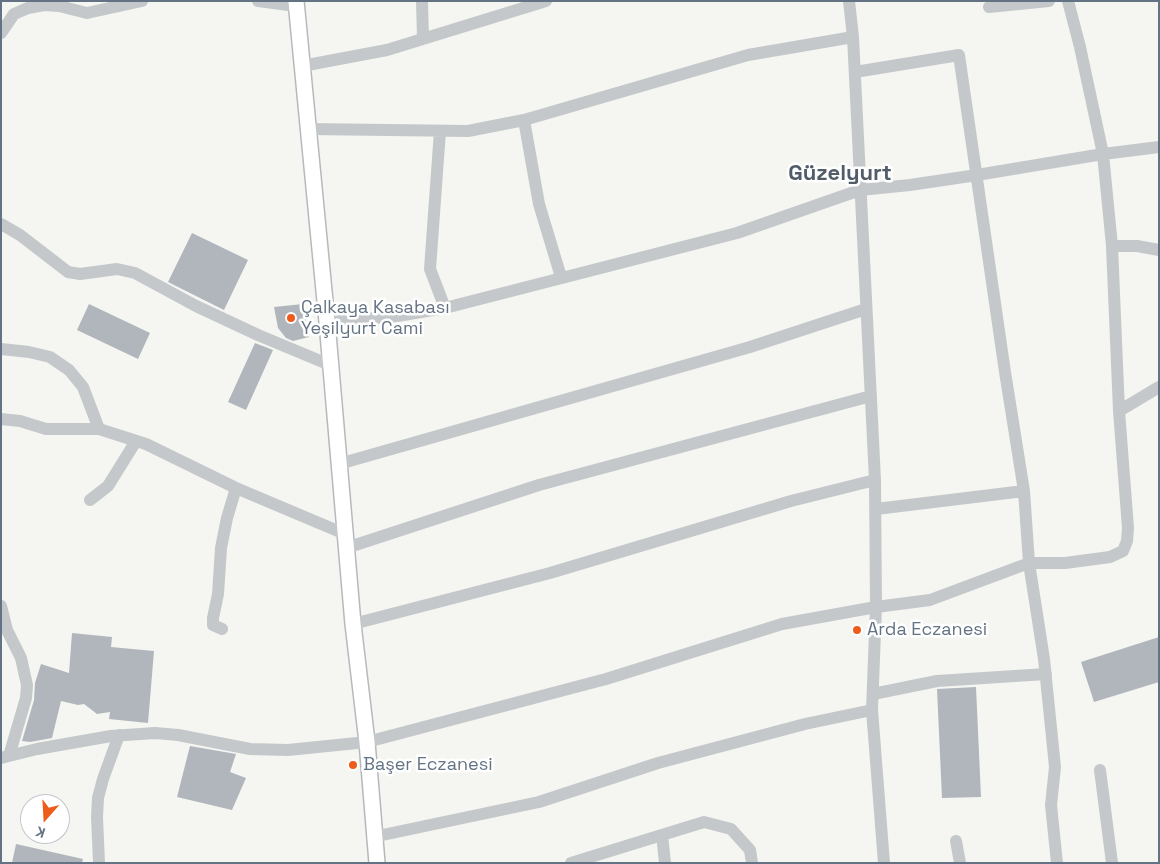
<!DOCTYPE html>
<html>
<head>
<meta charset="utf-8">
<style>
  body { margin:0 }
  #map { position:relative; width:1160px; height:864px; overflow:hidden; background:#f5f6f1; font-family:"Space Grotesk",sans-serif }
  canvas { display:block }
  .frame { position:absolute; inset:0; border:2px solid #637384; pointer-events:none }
  .north { position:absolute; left:20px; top:794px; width:50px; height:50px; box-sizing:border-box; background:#fff; border:1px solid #c1c7ce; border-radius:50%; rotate:199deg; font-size:14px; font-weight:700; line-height:20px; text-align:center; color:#637384 }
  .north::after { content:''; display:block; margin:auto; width:18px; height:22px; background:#ed5c1a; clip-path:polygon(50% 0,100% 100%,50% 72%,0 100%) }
</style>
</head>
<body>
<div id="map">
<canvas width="1160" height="864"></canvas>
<div class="frame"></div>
<div class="north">K</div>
</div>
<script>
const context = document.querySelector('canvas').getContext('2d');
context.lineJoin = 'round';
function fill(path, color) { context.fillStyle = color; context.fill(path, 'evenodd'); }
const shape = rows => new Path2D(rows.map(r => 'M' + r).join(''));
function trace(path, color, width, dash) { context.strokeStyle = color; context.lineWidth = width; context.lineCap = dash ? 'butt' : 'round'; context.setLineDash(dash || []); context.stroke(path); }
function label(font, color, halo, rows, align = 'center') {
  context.font = font + ' "Space Grotesk",sans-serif'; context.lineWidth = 5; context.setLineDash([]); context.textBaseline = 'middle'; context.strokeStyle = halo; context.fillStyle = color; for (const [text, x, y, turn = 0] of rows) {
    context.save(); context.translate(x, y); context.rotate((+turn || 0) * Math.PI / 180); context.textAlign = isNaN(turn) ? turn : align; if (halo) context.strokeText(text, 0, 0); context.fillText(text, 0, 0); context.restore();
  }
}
fill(shape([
  [192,233,248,260,224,310,168,282],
  [89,304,150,333,138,359,77,330],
  [303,304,309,337,293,341,286,338,278,328,274,307],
  [255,343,273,350,246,410,228,402],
  [72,633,112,637,111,647,154,651,148,723,109,719,110,712,97,714,84,704,78,705,61,701,52,738,30,742,22,741,34,700,35,683,41,664,69,673],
  [1159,637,1159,682,1094,702,1081,662],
  [976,687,981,797,942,798,937,689],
  [190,746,236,754,230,772,246,778,232,810,177,797],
  [16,844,83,859,82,863,12,863]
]), '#b0b6bc');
const major = shape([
  [296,1,327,322,353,624,367,742,377,863]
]);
trace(major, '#b5b9bd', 18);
trace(shape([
  [258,1,296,6],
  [422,1,423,38],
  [849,1,853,37,875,480,876,607,872,710,884,863],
  [989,7,1049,1],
  [1,33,14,14,28,8,44,5,59,6,87,13,142,1],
  [302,66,387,50,546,1],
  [855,72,959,55,1005,372,1024,491,1029,563,1044,659,1055,767,1051,805,1057,863],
  [524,120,539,204,561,277],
  [307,129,468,131,524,120,748,55,853,37],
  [440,131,430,269,445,308],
  [1,224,20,235,68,272,80,274,117,269,135,273,196,306,258,335,330,365],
  [1112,246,1137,246,1159,250],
  [327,322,397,316,445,308,737,233,860,190,910,185,977,175,1103,154,1159,147],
  [1,349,29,352,50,357,69,370,83,387,99,429],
  [1119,411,1159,387],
  [1,419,20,421,46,429,99,429,146,444,236,488,345,534],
  [339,464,750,347,866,309],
  [90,500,108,486,136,441],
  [876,509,1024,491],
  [346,548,539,485,871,396],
  [1,606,7,630,21,658,27,685,26,698,9,756],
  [353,624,550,573,791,501,875,480],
  [222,629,213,625,213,618,218,594,221,548,227,518,236,488],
  [873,694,937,681,1046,674],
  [1,758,37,749,111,736,155,733,178,735,250,749,288,750,367,742,606,679,782,624,876,607,930,600,1029,563,1065,563,1110,557,1123,551,1127,541,1128,528,1119,411,1112,246,1103,154,1080,47,1068,1],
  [1100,770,1112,863],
  [662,835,665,863],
  [373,837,539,802,658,763,805,724,872,710],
  [956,841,960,863],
  [99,863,97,817,98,798,103,779,119,735],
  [571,863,704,822,731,829,750,850,752,863]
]), '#c5c8cb', 12);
trace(major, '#fff', 15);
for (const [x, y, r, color] of [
  [291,318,5,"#ed5c1a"],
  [857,630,5,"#ed5c1a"],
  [353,765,5,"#ed5c1a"]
]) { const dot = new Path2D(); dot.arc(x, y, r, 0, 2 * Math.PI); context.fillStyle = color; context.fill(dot); trace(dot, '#fff', 2); }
label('18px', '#637384', '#fff', [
  ["Çalkaya Kasabası",301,308],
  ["Yeşilyurt Cami",301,329],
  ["Arda Eczanesi",867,630],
  ["Başer Eczanesi",363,765]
], 'left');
label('bold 22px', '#515c69', '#fff', [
  ["Güzelyurt",840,174]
]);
</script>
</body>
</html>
